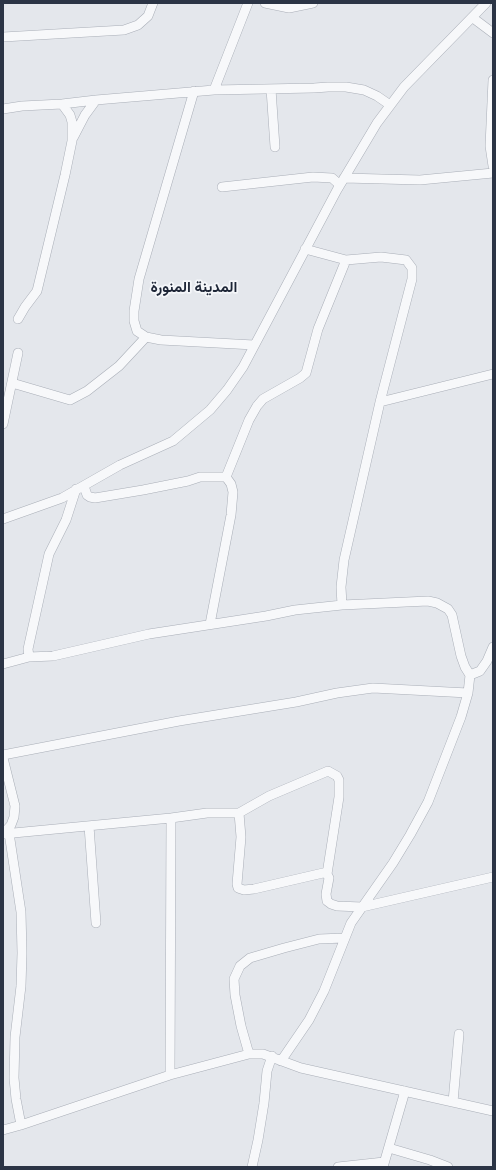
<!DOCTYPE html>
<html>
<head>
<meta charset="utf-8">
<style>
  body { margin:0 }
  #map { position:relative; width:496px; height:1170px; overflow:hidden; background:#e4e7ec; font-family:"Roboto Condensed",sans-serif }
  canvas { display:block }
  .frame { position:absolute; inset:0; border:4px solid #2b3445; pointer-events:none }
</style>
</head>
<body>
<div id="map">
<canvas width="496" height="1170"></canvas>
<div class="frame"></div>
</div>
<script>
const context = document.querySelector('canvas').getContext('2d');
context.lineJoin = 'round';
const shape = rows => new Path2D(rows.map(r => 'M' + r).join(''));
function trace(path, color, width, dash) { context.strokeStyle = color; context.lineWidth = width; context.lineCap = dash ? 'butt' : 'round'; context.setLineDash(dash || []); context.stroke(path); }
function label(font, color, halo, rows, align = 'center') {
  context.font = font + ' "Roboto Condensed",Vazirmatn,sans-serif'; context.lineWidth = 3.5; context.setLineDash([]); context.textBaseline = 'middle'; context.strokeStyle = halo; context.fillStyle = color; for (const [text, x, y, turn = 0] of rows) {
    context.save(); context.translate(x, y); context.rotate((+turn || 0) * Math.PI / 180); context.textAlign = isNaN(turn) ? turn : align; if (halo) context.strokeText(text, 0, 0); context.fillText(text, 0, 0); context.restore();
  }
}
const minor = shape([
  [265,3,289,8,313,3],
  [473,18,493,33],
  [3,37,124,30,138,25,148,16,153,3],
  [493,80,490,146,493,166],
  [271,89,275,147],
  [214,90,248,3],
  [194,91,139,279,134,311,134,321,137,331,146,337,161,340,254,345],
  [3,109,22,106,62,104,96,100,214,90,314,88,328,87,346,87,364,90,377,96,390,105],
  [73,138,85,115,96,100],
  [344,178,420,180,493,173],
  [222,187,313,177,332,178,340,185],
  [18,319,25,307,37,291,65,175,72,141,72,122,70,115,62,104],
  [12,383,70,400,87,391,119,366,146,337],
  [380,402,493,374],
  [3,424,18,353],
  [226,477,249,420,257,406,263,399,300,378,306,373,318,329,346,260,305,249],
  [84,486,87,495,90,497,95,498,143,490,188,481,200,477,226,477,231,484,233,492,231,515,210,624],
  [3,519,62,498,120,465,173,441,210,410,227,390,243,367,337,190,377,123,404,87,486,3],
  [342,605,341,587,344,560,380,402,412,279,412,268,406,260,381,257,346,260],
  [29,657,28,649,49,554,66,520,76,489],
  [3,664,29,657,53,656,149,634,266,616,295,610,342,605,428,601,437,603,448,609,452,615,461,656,465,667,470,675],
  [3,755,179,721,296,702,337,693,373,688,468,693],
  [3,758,15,806,14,817,11,825,3,834],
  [239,813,269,796,328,771,337,776,339,780,339,797,327,874],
  [89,826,96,923],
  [9,833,21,912,22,953,21,986,15,1037,14,1078,16,1099,21,1125],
  [3,834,171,818,207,813,239,813,241,837,237,884,238,888,244,890,254,889,323,873,327,874,329,878,326,894,327,901,331,904,337,906,362,907,493,877],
  [249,1054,241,1026,235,995,234,979,240,966,250,958,284,948,319,939,344,938],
  [281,1061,309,1020,324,991,351,923,393,863,410,835,428,802,461,717,468,693,470,675,480,671,487,661,493,647],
  [170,1075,171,818],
  [453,1102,459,1034],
  [3,1130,21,1125,170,1075,249,1054,263,1054,301,1068,493,1111],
  [389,1148,430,1160,448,1167],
  [252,1167,258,1140,264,1103,267,1071,272,1056],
  [338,1167,384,1162],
  [383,1167,405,1091]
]);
trace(minor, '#a9aeb7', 10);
trace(minor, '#f7f8fa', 9);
label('bold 15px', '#1d2536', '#f4f6f9', [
  ["المدينة المنورة",194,288]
]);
</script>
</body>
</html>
